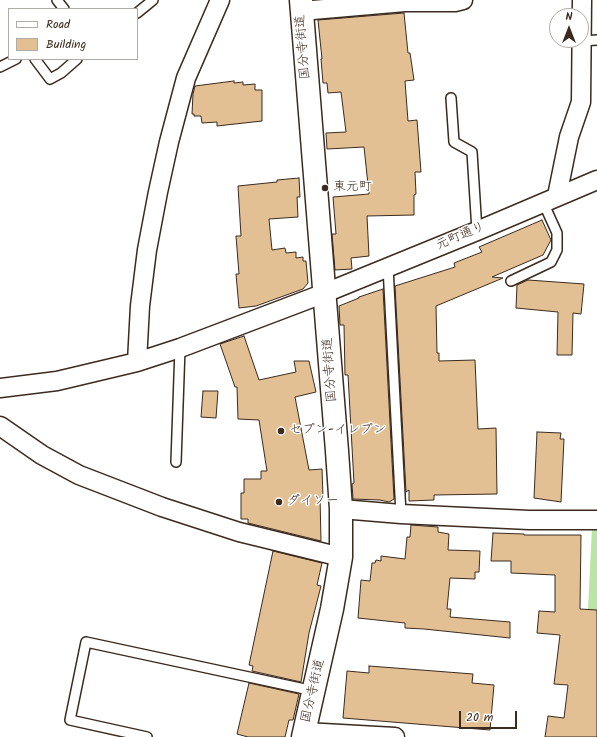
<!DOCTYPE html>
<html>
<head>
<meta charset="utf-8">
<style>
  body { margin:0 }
  #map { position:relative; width:597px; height:737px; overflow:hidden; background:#fff; font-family:Kalam,sans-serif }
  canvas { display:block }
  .legend { position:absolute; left:8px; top:8px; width:130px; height:52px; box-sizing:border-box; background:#fff; border:1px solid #b1aaa5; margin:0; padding:5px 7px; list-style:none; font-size:12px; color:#3b2a1e }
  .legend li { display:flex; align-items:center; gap:8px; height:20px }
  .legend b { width:20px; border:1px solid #b1aaa5 }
  .north { position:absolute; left:549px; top:8px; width:40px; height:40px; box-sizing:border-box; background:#fff; border:1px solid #b1aaa5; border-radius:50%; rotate:0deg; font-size:11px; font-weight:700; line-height:16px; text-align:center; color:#3b2a1e }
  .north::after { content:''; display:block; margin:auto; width:14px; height:18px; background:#3b2a1e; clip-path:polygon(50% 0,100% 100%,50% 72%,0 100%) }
  .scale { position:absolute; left:459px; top:711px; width:58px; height:18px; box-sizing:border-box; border:2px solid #3b2a1e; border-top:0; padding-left:5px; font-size:12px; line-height:14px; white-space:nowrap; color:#3b2a1e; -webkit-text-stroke:3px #fff; paint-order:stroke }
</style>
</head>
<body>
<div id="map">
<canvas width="597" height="737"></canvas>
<ul class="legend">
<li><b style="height:5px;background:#fff"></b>Road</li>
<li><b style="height:11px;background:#e2c094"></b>Building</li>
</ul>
<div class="north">N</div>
<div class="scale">20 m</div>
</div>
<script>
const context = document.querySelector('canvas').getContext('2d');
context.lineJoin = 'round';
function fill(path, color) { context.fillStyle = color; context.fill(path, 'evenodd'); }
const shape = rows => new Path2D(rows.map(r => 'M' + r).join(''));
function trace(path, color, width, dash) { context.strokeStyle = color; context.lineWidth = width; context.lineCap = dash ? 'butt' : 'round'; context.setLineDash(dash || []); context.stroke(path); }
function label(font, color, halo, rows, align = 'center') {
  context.font = font + ' Kalam,"Klee One",sans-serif'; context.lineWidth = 3; context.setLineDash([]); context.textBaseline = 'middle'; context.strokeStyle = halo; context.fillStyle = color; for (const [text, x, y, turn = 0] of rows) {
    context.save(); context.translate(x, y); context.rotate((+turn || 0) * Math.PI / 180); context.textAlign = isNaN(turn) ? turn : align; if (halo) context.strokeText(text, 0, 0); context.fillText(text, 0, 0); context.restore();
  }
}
fill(shape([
  [597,527,597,650,586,649,592,528]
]), '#b9e6a3');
const building = shape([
  [404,13,408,53,410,53,414,80,405,81,408,121,417,120,421,172,415,172,416,194,414,195,414,215,367,216,369,256,351,258,352,269,335,270,332,234,336,234,333,197,369,194,364,147,327,149,326,133,346,132,341,92,328,93,327,83,323,83,321,59,322,59,318,20,404,13],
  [234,81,234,83,243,82,243,85,255,84,255,90,262,90,262,121,217,126,217,122,202,123,201,116,194,116,194,114,192,114,193,94,195,86,234,81],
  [299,178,300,197,297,197,298,217,269,219,272,250,285,248,286,253,296,252,296,258,303,257,303,261,306,261,308,283,303,289,256,306,239,308,236,274,239,274,236,236,241,236,238,186,277,182,277,180,299,178],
  [542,220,551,240,543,255,492,277,503,278,436,306,437,353,439,353,439,361,475,360,478,429,496,428,497,494,434,495,434,500,409,501,409,490,406,492,395,286,455,267,454,263,482,252,479,247,542,220],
  [528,280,584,284,581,314,573,313,572,355,557,355,558,312,516,308,517,285,528,280],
  [383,289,394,499,389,502,380,500,353,499,352,484,354,483,348,375,345,375,344,325,340,325,339,306,359,298,359,297,383,289],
  [244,336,259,380,296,372,294,361,309,361,316,392,295,397,309,470,322,469,323,497,320,497,321,541,248,523,248,519,241,519,241,493,244,493,244,479,261,479,261,471,267,471,259,420,238,419,237,387,235,387,220,344,244,336],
  [203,391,218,391,216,418,201,417,203,391],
  [537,432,561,433,560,439,564,439,561,502,534,498,537,432],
  [411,525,438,527,438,532,449,534,448,550,480,551,479,572,475,572,475,579,450,578,447,609,451,609,450,617,510,622,510,638,424,629,405,628,405,623,358,618,361,580,370,581,372,563,375,563,376,560,381,561,381,556,405,559,407,537,410,537,411,525],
  [493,533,524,534,524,535,581,535,580,609,597,610,597,737,545,737,548,716,564,718,568,685,554,684,560,635,537,633,539,611,555,612,555,575,511,573,511,561,491,561,493,533],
  [273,551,322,563,317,585,321,586,309,633,301,682,252,671,253,666,249,665,273,551],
  [369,666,473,674,472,683,494,685,490,730,343,718,347,671,369,673,369,666],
  [249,683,299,694,293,720,289,720,285,737,248,737,237,734,249,683]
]);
fill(building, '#e2c094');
trace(building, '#3b2a1e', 1);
const service = shape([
  [57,0,64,9],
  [137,13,153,0],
  [582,41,597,40],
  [35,59,50,79,61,73,77,59],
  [0,67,16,59],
  [451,98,454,142,472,152,477,231],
  [388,267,401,514],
  [511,281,551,262,557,250,557,233,543,202],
  [176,462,180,348],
  [147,737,70,720,86,642,314,691]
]);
const minor = shape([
  [301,11,405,2,455,2,463,0],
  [557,196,569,137,581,102,582,0],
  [137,362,140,306,147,250,158,192,169,142,186,78,220,0],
  [0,388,57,381,137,362,180,348,325,293,477,231,597,180],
  [0,426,42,455,79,475,162,507,239,532,341,557],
  [341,509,401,514,529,520,597,520],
  [305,732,395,737]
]);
const secondary = shape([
  [301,0,337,451,341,509,341,557,332,609,303,737]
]);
trace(service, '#3b2a1e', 12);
trace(minor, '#3b2a1e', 21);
trace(secondary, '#3b2a1e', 25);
trace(service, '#fff', 9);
trace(minor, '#fff', 18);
trace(secondary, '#fff', 22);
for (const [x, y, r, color] of [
  [325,188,4,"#3b2a1e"],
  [281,431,4,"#3b2a1e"],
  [279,502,4,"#3b2a1e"]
]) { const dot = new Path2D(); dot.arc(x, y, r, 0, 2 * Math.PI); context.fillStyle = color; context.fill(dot); trace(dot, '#fff', 1.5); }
label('13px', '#3b2a1e', '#fff', [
  ["国分寺街道",304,47,-95],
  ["元町通り",461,237,-23],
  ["国分寺街道",331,370,-94],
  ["国分寺街道",314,691,-77]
]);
label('13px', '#3b2a1e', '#fff', [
  ["東元町",333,188],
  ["セブン-イレブン",289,431],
  ["ダイソー",287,502]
], 'left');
</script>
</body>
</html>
